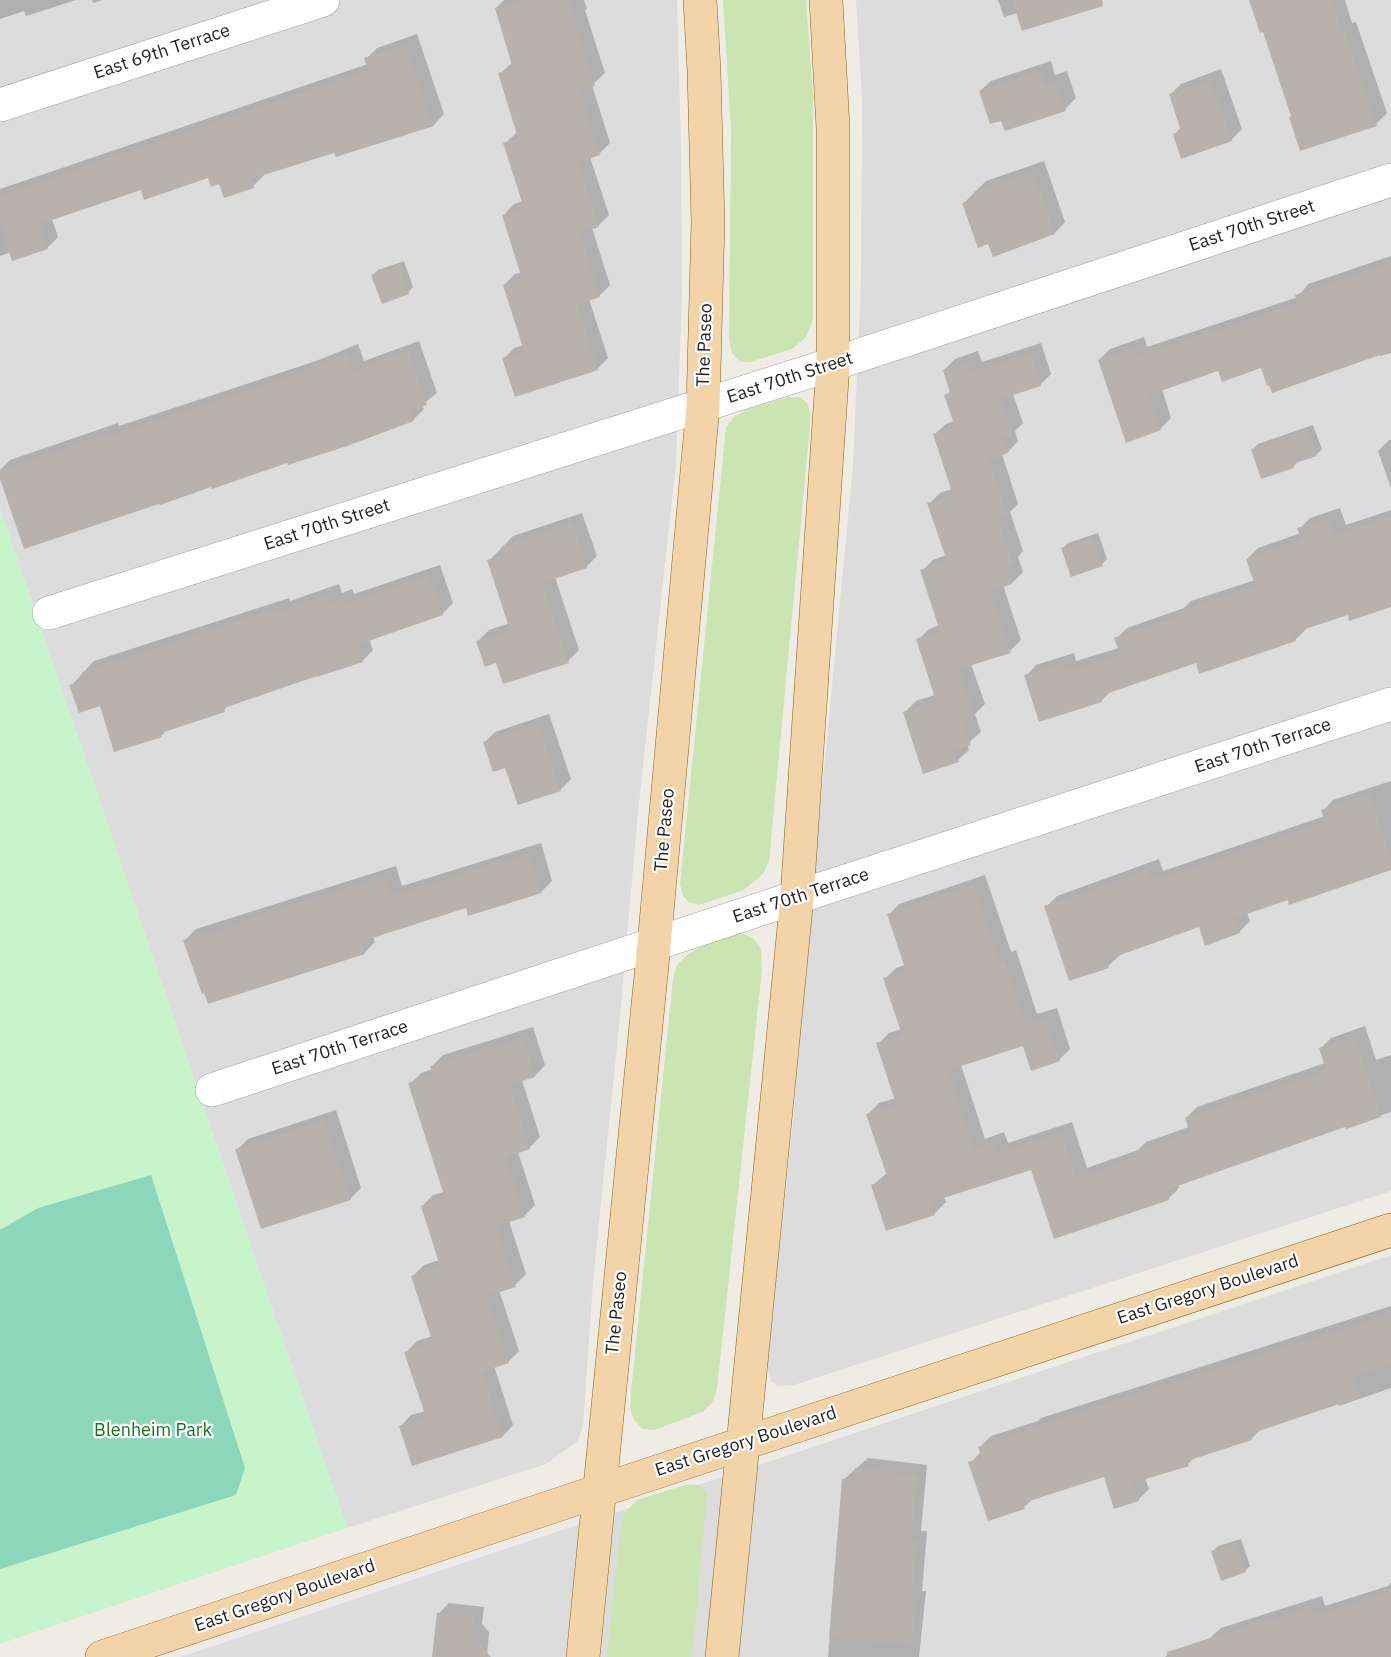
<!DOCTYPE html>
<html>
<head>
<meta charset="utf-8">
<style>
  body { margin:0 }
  canvas { display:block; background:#efece6 }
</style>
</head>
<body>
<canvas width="1391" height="1657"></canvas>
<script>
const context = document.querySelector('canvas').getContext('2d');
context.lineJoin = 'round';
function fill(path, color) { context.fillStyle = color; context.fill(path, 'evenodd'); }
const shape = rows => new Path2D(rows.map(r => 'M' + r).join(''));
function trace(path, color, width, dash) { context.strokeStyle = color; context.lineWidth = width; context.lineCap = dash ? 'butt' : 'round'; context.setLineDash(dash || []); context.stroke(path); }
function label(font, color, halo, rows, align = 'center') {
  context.font = font + ' "IBM Plex Sans",sans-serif'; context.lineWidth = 4.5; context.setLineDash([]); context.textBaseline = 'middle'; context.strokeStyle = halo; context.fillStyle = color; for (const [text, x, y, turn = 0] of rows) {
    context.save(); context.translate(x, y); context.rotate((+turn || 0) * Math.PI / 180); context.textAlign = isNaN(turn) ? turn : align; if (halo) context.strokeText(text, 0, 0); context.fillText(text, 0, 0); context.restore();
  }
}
fill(shape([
  [0,0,677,0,681,146,682,293,676,464,638,812,620,1016,593,1282,583,1427,577,1442,546,1464,347,1528,0,508],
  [856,0,1391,0,1391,1191,794,1385,778,1386,771,1381,768,1370,768,1350,793,1122,806,958,853,466,861,282,862,99],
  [1391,1255,1391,1657,180,1657]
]), '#dddcdc');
fill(shape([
  [723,0,806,0,813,96,813,320,806,337,792,349,750,362,741,362,732,353,729,340,731,131],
  [788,397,800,397,807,403,811,415,769,861,763,874,744,890,699,905,689,902,683,896,680,884,726,427,734,417,750,408],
  [742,933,753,938,761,949,762,970,717,1389,712,1403,702,1412,654,1430,643,1429,634,1420,630,1409,631,1392,673,979,677,965,688,954,704,945],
  [685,1485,699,1485,707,1493,692,1657,607,1657,621,1523,625,1513,637,1500]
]), '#cae4b2');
fill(shape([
  [0,508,347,1528,0,1644]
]), '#c8f4cc');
fill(shape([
  [151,1175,245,1468,236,1495,0,1569,0,1230,38,1208]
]), '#8cd6bb');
fill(shape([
  [0,0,76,0,26,16,24,11,0,19],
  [92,0,103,0,93,3],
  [504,0,584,0,587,9,585,10,605,73,592,85,610,143,599,154,590,157,609,215,598,226,592,228,610,285,599,296,589,299,608,358,597,369,504,359,514,348,524,345,504,285,515,274,522,273,504,215,514,204,523,201,505,143,518,132,500,74,513,62,496,8],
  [998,0,1095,0,1018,13,1004,17],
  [1250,0,1345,0,1352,23,1356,22,1387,113,1376,124,1292,115,1263,30],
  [417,34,444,114,434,125,335,151,264,174,264,175,253,186,220,183,209,176,142,188,52,219,58,237,47,248,11,252,0,256,0,189,368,64,366,59,377,48],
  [1051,61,1055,75,1067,71,1076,98,1065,109,1002,119,980,91,991,81],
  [1221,69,1242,129,1231,140,1174,134,1182,127,1170,95,1181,84],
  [1044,161,1065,222,1055,233,964,203,986,181],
  [1391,256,1391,353,1380,356,1379,354,1219,369,1162,389,1171,418,1160,429,1099,360,1110,349,1144,337,1147,347,1298,297,1308,284],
  [404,261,413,287,408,293,373,275,378,270],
  [419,341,437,393,422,405,424,409,413,420,288,461,212,485,0,474,0,470,10,460,118,423,119,426,316,361,358,344,364,361],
  [1041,343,1051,374,1040,385,1013,394,1023,423,1015,431,1018,441,1008,452,1002,454,1018,504,1010,512,1023,551,1018,557,1023,572,1012,583,1003,585,1021,640,1010,651,971,664,985,704,975,714,981,732,967,744,969,750,958,760,905,712,916,701,935,695,918,640,929,629,940,625,922,571,933,560,946,555,929,504,940,493,952,489,935,434,946,424,954,421,946,395,951,390,944,370,955,359,978,351,982,362],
  [1313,425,1322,449,1317,454,1298,461,1293,467,1253,449,1258,444],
  [1389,440,1391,440,1391,488,1378,451],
  [1340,508,1346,525,1391,510,1391,605,1349,614,1305,628,1306,629,1295,640,1197,662,1112,690,1101,701,1026,676,1036,665,1074,653,1076,661,1119,648,1116,639,1127,628,1184,608,1191,601,1255,580,1247,559,1258,548,1301,533,1299,529,1310,518],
  [582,513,597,556,586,567,555,577,579,650,568,661,497,661,478,641,489,630,510,623,489,561,513,536],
  [1098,533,1107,559,1102,564,1063,548,1068,543],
  [440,565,453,603,442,614,369,639,373,650,362,661,230,704,224,710,168,729,161,736,100,704,71,686,94,661,289,598,290,601,339,584,342,593,352,589,354,594],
  [549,714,571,779,560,790,506,766,484,743,495,732],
  [1391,781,1391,869,1288,898,1247,913,1250,921,1239,932,1200,925,1118,954,1119,956,1108,966,1046,907,1057,896,1159,859,1163,871,1325,816,1323,811,1333,800],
  [541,843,552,881,542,891,467,907,373,936,375,942,364,953,185,940,196,929,396,866,402,886],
  [985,875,1011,952,1016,950,1037,1014,1057,1008,1070,1049,1059,1060,1024,1044,961,1065,985,1139,1004,1132,1008,1143,1072,1122,1087,1168,1138,1150,1146,1142,1189,1127,1186,1118,1197,1107,1325,1063,1320,1049,1331,1038,1365,1026,1376,1060,1391,1055,1391,1112,1347,1127,1346,1125,1178,1184,1179,1188,1168,1199,1055,1237,1032,1168,944,1197,946,1202,935,1213,887,1229,873,1185,887,1173,868,1114,879,1103,896,1098,878,1044,889,1033,902,1029,885,979,896,968,905,965,889,915,899,904],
  [533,1027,545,1065,535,1076,522,1080,540,1137,529,1148,518,1152,535,1205,524,1216,509,1221,526,1274,515,1285,499,1290,519,1351,508,1362,494,1366,513,1425,503,1436,401,1426,411,1415,425,1411,406,1352,417,1341,433,1336,413,1276,424,1265,439,1260,422,1206,433,1195,444,1192,410,1084,421,1073,433,1069,432,1066,443,1055],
  [336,1110,361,1188,350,1199,237,1150,248,1139],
  [1391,1306,1391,1388,1339,1406,1338,1403,1261,1429,1251,1439,1196,1456,1188,1464,1145,1478,1149,1489,1138,1500,1105,1475,1033,1499,1024,1507,970,1463,981,1452,980,1447,991,1436,1038,1421,1041,1418],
  [868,1458,927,1465,921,1531,927,1531,922,1591,926,1591,919,1657,828,1657,843,1480],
  [1241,1539,1250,1566,1245,1571,1213,1551,1218,1546],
  [1391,1582,1391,1657,1165,1657,1168,1654,1210,1638,1221,1628,1322,1596,1325,1606,1388,1586],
  [449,1603,484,1607,482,1624,489,1632,487,1657,434,1657,438,1614]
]), '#0003');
fill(shape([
  [521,0,570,0,577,21,575,22,595,86,580,90,600,155,578,162,599,227,580,233,600,297,577,305,598,370,515,397,502,358,524,351,503,285,522,279,502,215,524,208,503,143,518,138,498,73,513,69,495,8],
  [1012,0,1102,0,1103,6,1022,31],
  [1249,0,1331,0,1342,33,1345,32,1377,126,1300,151,1289,117,1291,116,1263,32,1260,33],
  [406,44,434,126,336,157,334,153,251,179,254,188,224,198,219,184,211,187,208,178,144,200,141,190,40,224,48,249,12,261,0,224,0,195,368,70,364,58],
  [1040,71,1044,85,1056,81,1066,111,1005,131,1001,121,990,124,979,91],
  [1210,79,1232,141,1181,159,1173,134,1181,131,1169,94],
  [1033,171,1055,234,993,257,988,244,978,248,962,203,976,198,974,192],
  [1391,262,1391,351,1272,393,1269,385,1267,386,1261,368,1222,382,1218,371,1149,395,1161,430,1126,443,1098,360,1133,347,1136,356,1209,331,1209,333,1298,303,1295,295],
  [399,265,409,294,382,304,371,275],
  [408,351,427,405,410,411,414,421,347,446,288,465,287,463,212,489,211,487,160,505,159,504,24,549,0,479,0,470,107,433,108,436,306,370,305,369,347,354,353,371],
  [1030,353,1041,386,1001,399,1013,435,1003,438,1008,453,989,460,1008,516,998,519,1013,564,1006,566,1012,584,991,591,1011,653,959,669,975,716,963,720,971,745,955,750,959,762,923,774,903,712,936,701,916,639,940,631,920,570,947,561,927,503,953,495,933,434,955,427,944,395,950,393,943,370,967,361,971,372],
  [1308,429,1317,456,1292,464,1294,468,1261,479,1251,449],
  [1391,517,1391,607,1349,621,1348,615,1293,633,1296,641,1199,674,1196,663,1100,696,1102,702,1039,722,1024,675,1063,663,1066,671,1120,654,1114,638,1180,616,1179,611,1255,586,1246,559,1301,539,1297,528,1329,518,1335,535],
  [572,523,587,568,542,583,569,663,503,684,496,663,485,667,476,641,510,630,487,560,503,555,501,547],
  [1093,538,1103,566,1071,577,1061,548],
  [429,574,443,615,357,645,363,662,317,677,317,676,224,708,225,712,161,733,162,737,114,752,100,706,79,713,69,685,84,680,82,672,278,608,279,611,328,594,331,603,341,599,343,604],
  [538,724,561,791,518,805,505,768,493,772,483,742],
  [1369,794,1391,860,1391,870,1289,905,1288,900,1235,918,1240,933,1205,946,1199,927,1106,960,1109,968,1069,981,1044,906,1110,884,1109,883,1148,869,1152,880,1325,822,1321,810],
  [530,853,542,893,468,916,466,908,369,939,369,941,361,944,365,954,208,1004,204,993,202,994,183,940,213,932,287,906,385,876,391,896],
  [974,885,1000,962,1005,960,1026,1024,1046,1018,1060,1061,1031,1071,1023,1046,949,1070,974,1148,993,1142,997,1153,1061,1132,1076,1178,1137,1156,1133,1152,1190,1133,1185,1118,1326,1070,1319,1048,1354,1036,1381,1117,1346,1129,1345,1127,1166,1190,1169,1200,1054,1239,1031,1170,931,1202,935,1215,886,1231,871,1185,888,1179,866,1114,896,1104,876,1043,902,1035,883,978,906,971,887,914],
  [523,1037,535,1077,509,1085,530,1149,506,1157,525,1217,497,1226,516,1287,487,1296,509,1363,482,1372,503,1437,412,1466,399,1426,426,1417,404,1352,433,1343,411,1276,440,1266,421,1206,445,1198,408,1083,433,1075,430,1066],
  [325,1120,351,1200,261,1229,235,1149],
  [1391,1312,1391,1364,1353,1378,1360,1397,1250,1434,1252,1440,1187,1461,1189,1466,1133,1483,1139,1501,1114,1509,1104,1477,1023,1503,1025,1509,988,1521,968,1462,982,1458,978,1447,1029,1430,1028,1428,1336,1331],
  [855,1468,917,1475,911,1541,917,1542,912,1601,916,1602,912,1645,829,1638,842,1479,854,1480],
  [1236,1543,1246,1572,1221,1581,1211,1551],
  [1391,1591,1391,1657,1167,1657,1167,1652,1311,1606,1314,1615],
  [437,1613,474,1617,472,1635,491,1657,432,1657]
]), '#b8b2ac');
const minor = shape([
  [0,105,323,0],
  [49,613,833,364,1391,180],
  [212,1090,797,897,1391,704]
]);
const major = shape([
  [102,1657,599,1491,1391,1230],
  [583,1657,654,945,703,406,708,222,704,71,700,0],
  [722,1657,797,897,833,364,833,128,826,0]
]);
trace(minor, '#a3a3a3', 34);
trace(major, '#8b640f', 34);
trace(minor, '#fff', 33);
trace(major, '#f3d3a8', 33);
label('18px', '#1f1f1f', '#fff', [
  ["East 69th Terrace",162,52,-18],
  ["East 70th Street",1252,226,-18],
  ["The Paseo",705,345,-88],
  ["East 70th Street",790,378,-18],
  ["East 70th Street",327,525,-18],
  ["East 70th Terrace",1263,746,-18],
  ["The Paseo",665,830,-85],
  ["East 70th Terrace",801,896,-18],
  ["East 70th Terrace",340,1048,-18],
  ["East Gregory Boulevard",1208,1290,-18],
  ["The Paseo",617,1313,-84],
  ["East Gregory Boulevard",746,1442,-18],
  ["East Gregory Boulevard",285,1596,-19]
]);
label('18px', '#177420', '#fff', [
  ["Blenheim Park",153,1431]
]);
</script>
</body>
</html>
